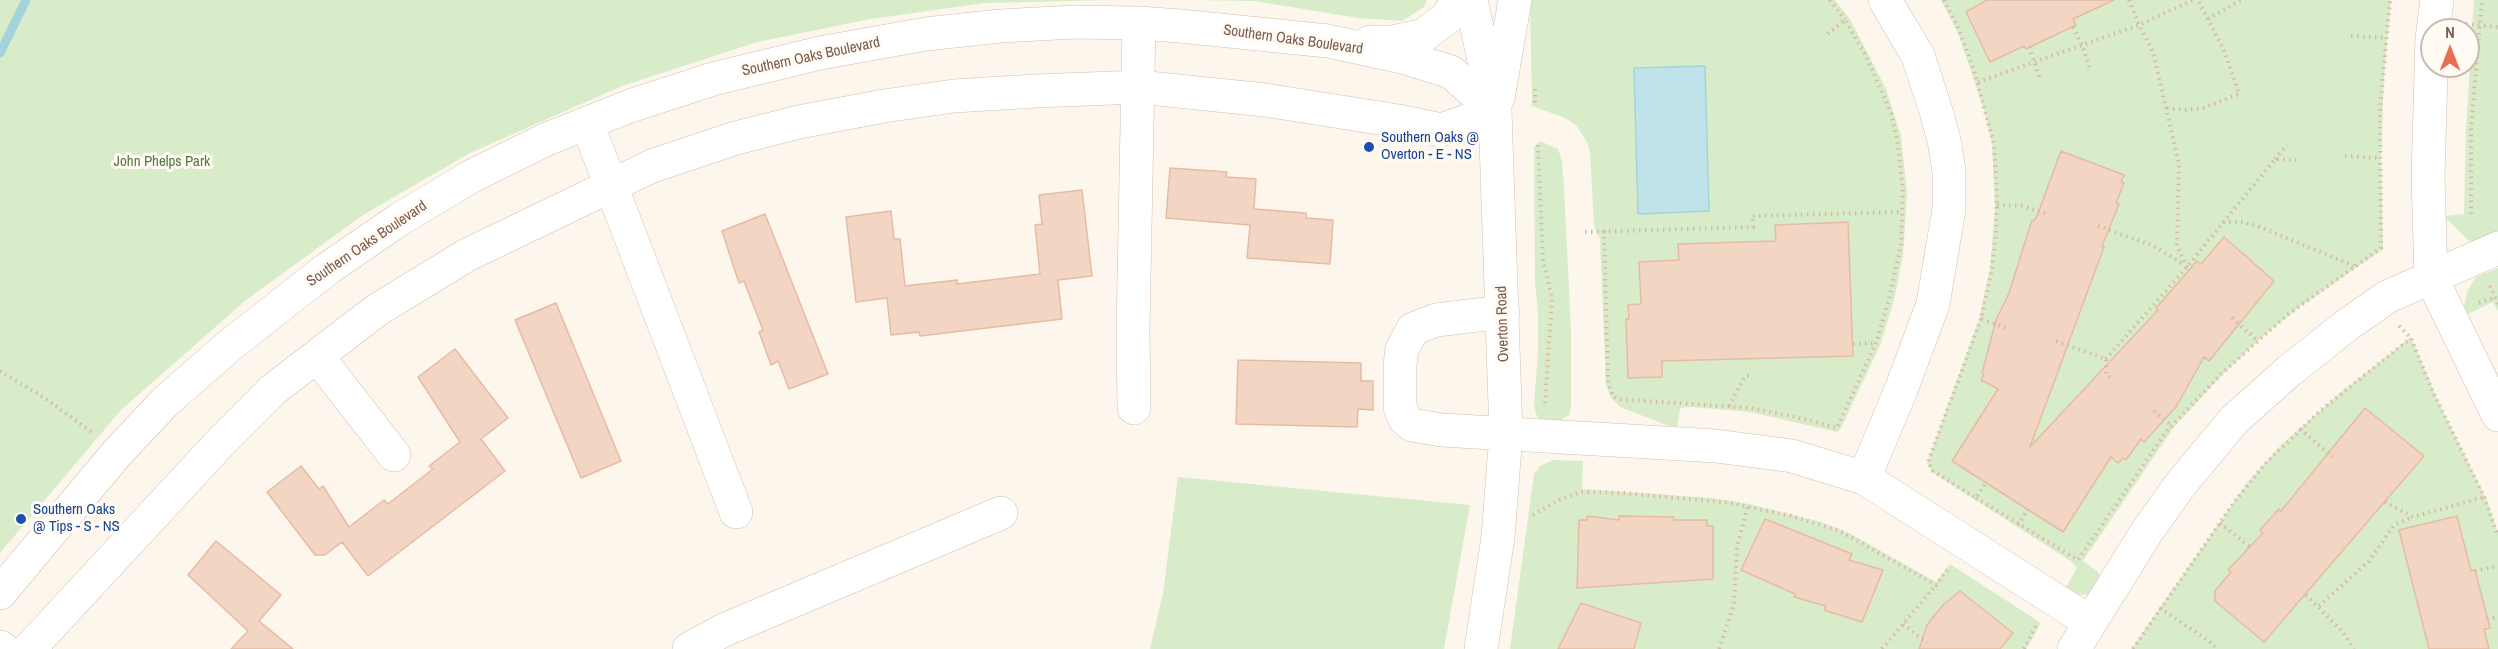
<!DOCTYPE html>
<html>
<head>
<meta charset="utf-8">
<style>
  body { margin:0 }
  #map { position:relative; width:2498px; height:649px; overflow:hidden; background:#fdf6ec; font-family:"Archivo Narrow",sans-serif }
  canvas { display:block }
  .north { position:absolute; left:2420px; top:18px; width:60px; height:60px; box-sizing:border-box; background:#fffaf3; border:2px solid #cabbb1; border-radius:50%; rotate:0deg; font-size:16px; font-weight:700; line-height:24px; text-align:center; color:#7a5c4d }
  .north::after { content:''; display:block; margin:auto; width:21px; height:27px; background:#e76f51; clip-path:polygon(50% 0,100% 100%,50% 72%,0 100%) }
</style>
</head>
<body>
<div id="map">
<canvas width="2498" height="649"></canvas>
<div class="north">N</div>
</div>
<script>
const context = document.querySelector('canvas').getContext('2d');
context.lineJoin = 'round';
function fill(path, color) { context.fillStyle = color; context.fill(path, 'evenodd'); }
const shape = rows => new Path2D(rows.map(r => 'M' + r).join(''));
function trace(path, color, width, dash) { context.strokeStyle = color; context.lineWidth = width; context.lineCap = dash ? 'butt' : 'round'; context.setLineDash(dash || []); context.stroke(path); }
function label(font, color, halo, rows, align = 'center') {
  context.font = font + ' "Archivo Narrow",sans-serif'; context.lineWidth = 6; context.setLineDash([]); context.textBaseline = 'middle'; context.strokeStyle = halo; context.fillStyle = color; for (const [text, x, y, turn = 0] of rows) {
    context.save(); context.translate(x, y); context.rotate((+turn || 0) * Math.PI / 180); context.textAlign = isNaN(turn) ? turn : align; if (halo) context.strokeText(text, 0, 0); context.fillText(text, 0, 0); context.restore();
  }
}
fill(shape([
  [0,0,1107,0,985,3,871,19,757,42,622,86,470,153,363,215,246,300,121,410,0,553],
  [1192,0,1427,0,1424,7,1402,21,1358,18,1255,1],
  [1530,0,1835,0,1850,19,1886,89,1901,136,1907,192,1903,256,1894,300,1881,343,1840,430,1837,432,1750,412,1693,407,1680,408,1677,429,1620,407,1611,398,1606,385,1600,238,1594,226,1590,152,1587,142,1576,125,1565,118,1532,106],
  [1941,0,2391,0,2384,76,2381,157,2383,249,2296,310,2259,340,2223,374,2174,427,2083,561,2098,572,2101,580,2088,595,2074,594,2066,587,2077,568,2072,562,1932,472,1927,463,1979,319,1990,268,1995,209,1992,144,1984,110,1958,33],
  [2474,0,2498,0,2498,232,2472,244,2444,216,2464,214,2466,129],
  [1540,141,1558,149,1562,161,1564,188,1571,330,1571,407,1569,415,1556,423,1540,420,1536,414,1534,405,1538,354,1538,314,1535,283,1534,147],
  [2498,268,2498,311,2493,302,2468,314,2464,306,2467,292,2476,277],
  [2411,337,2440,405,2486,498,2498,532,2498,649,2131,649,2247,483,2280,446,2339,394],
  [1553,460,1583,461,1582,489,1713,498,1749,504,1821,522,1851,534,1936,582,1950,564,2041,623,2026,649,1510,649,1534,474,1540,466],
  [1178,477,1470,505,1444,649,1150,649,1163,593]
]), '#d8ecc9');
const water = shape([
  [1705,66,1709,211,1638,214,1634,68,1705,66]
]);
fill(water, '#bfe3e8');
trace(water, '#a5d3da', 1.5);
trace(shape([
  [0,53,26,0]
]), '#a5d3da', 9);
const building = shape([
  [1987,0,2114,0,2073,19,2076,25,2026,49,2024,46,1990,62,1966,12,1987,0],
  [2061,151,2124,175,2121,182,2124,183,2116,203,2119,204,2102,246,2104,247,2030,447,2158,310,2156,308,2197,261,2201,264,2224,237,2274,281,2209,361,2204,357,2176,407,2144,442,2141,439,2126,460,2123,458,2118,463,2111,457,2063,532,1952,461,1998,389,1981,380,1984,374,1982,373,1996,320,2009,293,2032,220,2034,221,2037,216,2061,151],
  [1170,168,1227,172,1226,177,1256,179,1254,209,1306,213,1306,218,1333,220,1330,264,1247,258,1250,225,1166,218,1170,168],
  [1082,190,1092,276,1058,280,1062,319,920,336,919,332,891,335,887,298,856,302,846,217,891,211,894,239,900,239,905,286,957,280,957,284,1040,274,1035,225,1042,224,1039,195,1082,190],
  [765,214,828,374,789,389,778,361,771,365,759,332,763,330,744,281,739,283,722,231,765,214],
  [1848,222,1853,356,1662,361,1662,377,1628,378,1626,319,1629,319,1628,305,1641,304,1639,262,1679,260,1678,244,1776,241,1775,225,1848,222],
  [556,303,621,461,581,478,515,320,556,303],
  [455,349,508,418,481,439,505,471,368,576,342,542,325,555,315,555,267,492,301,466,319,489,323,486,349,527,384,500,388,504,433,469,429,466,460,442,418,377,455,349],
  [1238,360,1361,363,1361,381,1373,381,1373,410,1358,409,1357,427,1236,424,1238,360],
  [2365,408,2424,456,2264,642,2215,601,2215,591,2231,572,2228,570,2263,533,2260,530,2279,509,2281,511,2365,408],
  [1587,516,1619,520,1619,516,1674,517,1674,520,1707,520,1707,526,1713,526,1713,579,1577,588,1579,520,1587,520,1587,516],
  [2457,516,2471,571,2475,570,2490,628,2484,629,2489,649,2429,649,2399,530,2457,516],
  [1765,519,1852,554,1849,560,1883,570,1862,622,1824,610,1826,606,1794,597,1795,594,1741,570,1765,519],
  [216,541,281,595,259,621,293,649,231,649,248,631,188,575,216,541],
  [1960,591,2013,633,2000,649,1919,649,1927,625,1943,605,1960,591],
  [1581,603,1641,623,1634,649,1558,649,1581,603]
]);
fill(building, '#f3d5c3');
trace(building, '#e6bba3', 1.5);
const minor = shape([
  [1471,0,1495,111,1506,434,1498,537,1481,649],
  [2433,30,2437,0],
  [2432,36,2428,177,2431,277,2498,415],
  [1370,42,1392,42,1424,35,1449,16,1456,0],
  [1498,98,1515,0],
  [587,123,736,512],
  [1503,312,1436,320,1413,329,1402,349,1400,365,1400,407,1404,418,1412,425,1442,430,1716,446,1792,456,1864,478,2090,622],
  [317,356,394,455],
  [1134,408,1133,330,1139,23],
  [1864,478,1901,390,1933,304,1949,209,1949,171,1944,140,1936,111,1918,56,1885,0],
  [0,593,117,453,165,402,229,346,327,269,400,219,472,176,547,139,630,106,713,79,820,53,926,34,1000,26,1075,22,1139,23,1180,26,1328,41,1406,58,1451,72,1495,111],
  [0,647,3,649],
  [29,649,219,444,274,389,377,310,467,255,652,166,736,138,799,122,884,106,954,96,1036,91,1139,87,1265,100,1398,121,1441,130,1495,111],
  [689,649,724,630,1001,513],
  [2074,649,2146,533,2180,485,2234,420,2289,371,2347,325,2387,297,2498,248]
]);
trace(minor, '#d1beb0', 34);
trace(shape([
  [1830,0,1845,20],
  [1944,0,1957,25,1973,67,1994,144,1997,192,1996,232,1992,269,1981,319,2007,328],
  [2129,0,2139,25,2193,0],
  [2208,19,2241,0],
  [2466,24,2498,27],
  [2073,27,2082,45,2090,69],
  [2351,36,2386,38],
  [2029,47,2040,79],
  [1978,82,2139,25,2153,52,2179,164,2177,246,2187,267],
  [1535,89,1535,103],
  [2167,108,2184,110,2203,108,2239,94,2224,50,2198,0],
  [1538,145,1543,260,1552,298,1545,404],
  [2345,156,2379,158],
  [2275,159,2287,145],
  [1997,205,2022,206,2047,214],
  [2471,214,2471,128,2482,0],
  [2223,222,2243,222,2260,227,2354,266],
  [2098,226,2154,246,2184,265],
  [1604,231,1608,383,1613,396,1617,399,1750,408,1805,419,1837,428,1876,343,1889,299,1901,245,1903,192,1898,145,1891,113,1866,56,1845,20,1825,36],
  [1585,232,1753,227,1752,216,1902,212],
  [2490,286,2498,304],
  [2479,303,2495,297],
  [2232,318,2257,340],
  [1981,319,1928,462,1933,471,1976,498,1986,483],
  [2399,326,2411,338,2432,390,2484,497,2498,536],
  [2056,341,2106,359,2106,374,2114,380],
  [1853,344,1876,343],
  [2106,359,2187,267,2275,159,2296,160],
  [0,371,43,397,93,433],
  [1729,406,1745,376,1753,375],
  [2154,411,2172,426],
  [2300,429,2333,457],
  [1976,498,2078,560,2166,432,2221,374,2287,315,2381,248,2380,109,2390,0],
  [2385,502,2413,517,2484,497],
  [1533,515,1559,500,1581,492,1624,493,1731,503,1791,516,1840,531,1936,585,1947,570],
  [2220,523,2250,547],
  [2018,525,2028,509],
  [2475,571,2498,566],
  [2306,595,2343,632,2354,649],
  [2319,606,2369,561,2394,525,2413,517],
  [2160,608,2209,641,2217,649],
  [2487,619,2498,617],
  [1903,624,1927,643],
  [1719,649,1734,604,1737,547,1748,506],
  [1882,649,1936,585],
  [2024,649,2036,626],
  [2133,649,2235,501,2264,465,2320,411,2411,338]
]), '#d9b8a5', 4, [1.5, 4.5]);
trace(minor, '#fff', 33);
for (const [x, y, r, color] of [
  [1369,147,6,"#1a4fb4"],
  [21,519,6,"#1a4fb4"]
]) { const dot = new Path2D(); dot.arc(x, y, r, 0, 2 * Math.PI); context.fillStyle = color; context.fill(dot); trace(dot, '#fffaf3', 2); }
label('15px', '#7a5c4d', '#fffaf3', [
  ["Southern Oaks Boulevard",1293,40,8],
  ["Southern Oaks Boulevard",811,57,-12],
  ["Southern Oaks Boulevard",367,244,-34],
  ["Overton Road",1503,324,-92]
]);
label('15px', '#164399', '#fffaf3', [
  ["Southern Oaks @",1381,138],
  ["Overton - E - NS",1381,155],
  ["Southern Oaks",33,510],
  ["@ Tips - S - NS",33,527]
], 'left');
label('15px', '#537a41', '#fffaf3', [
  ["John Phelps Park",162,162]
]);
</script>
</body>
</html>
